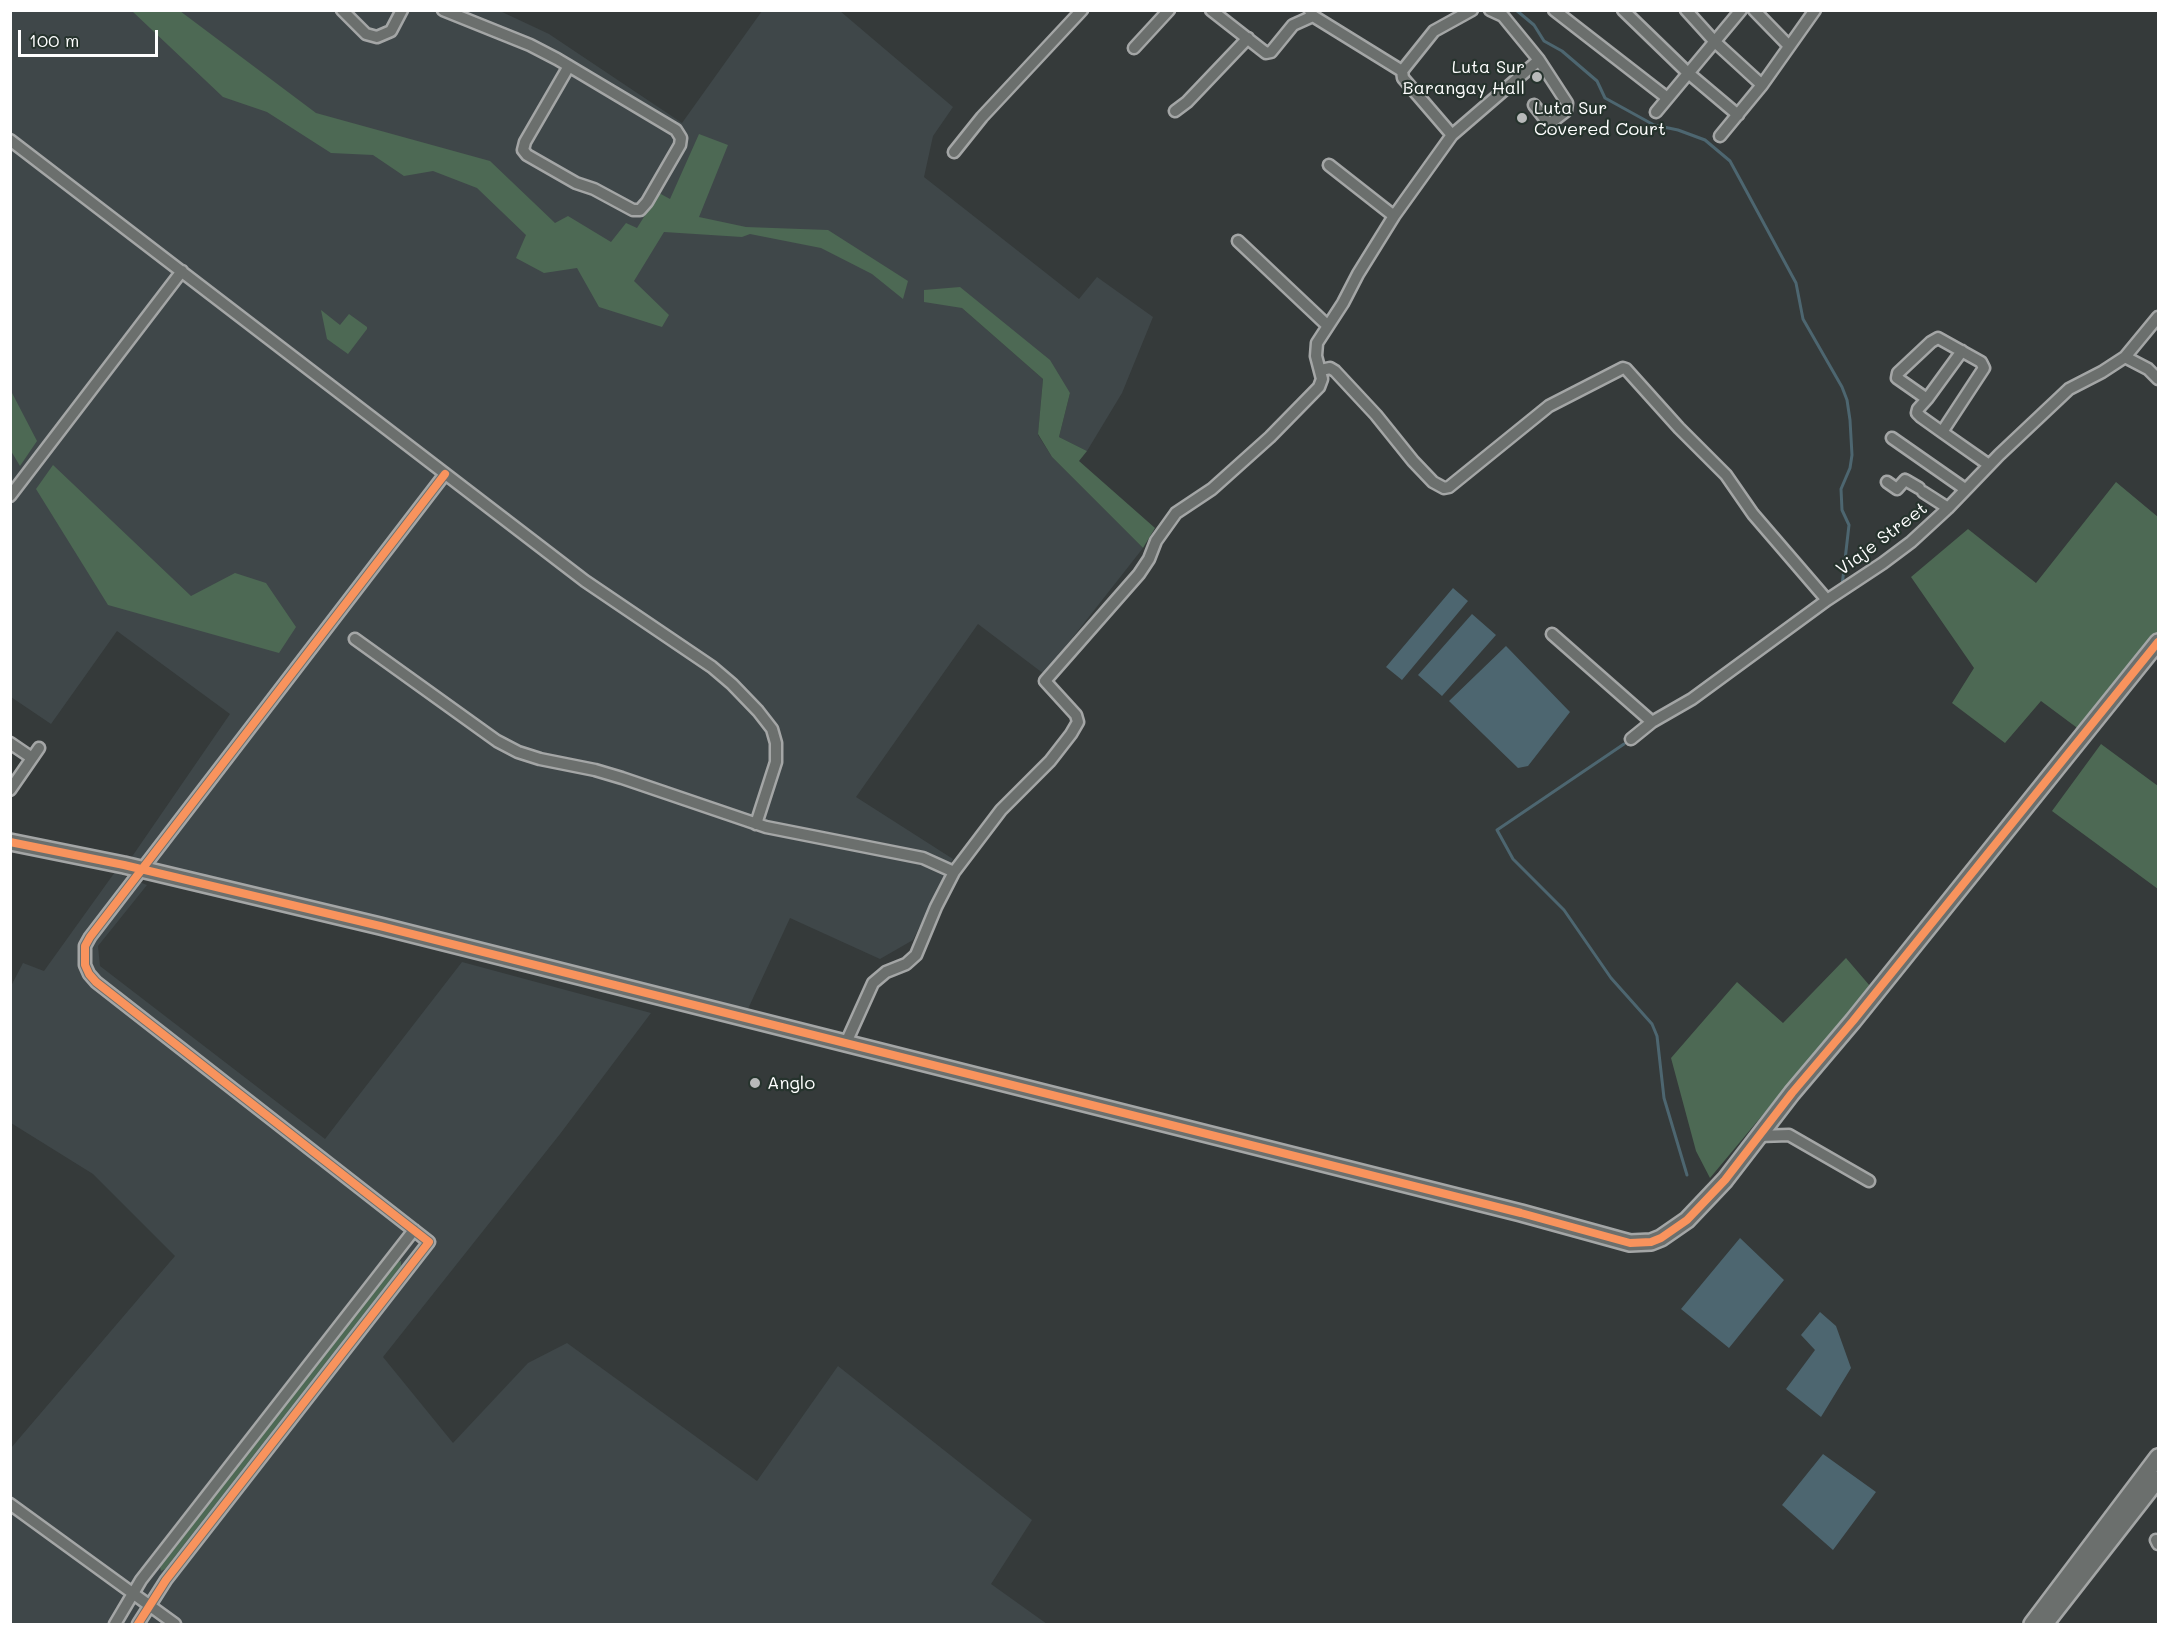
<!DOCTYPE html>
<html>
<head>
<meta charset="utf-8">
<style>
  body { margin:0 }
  #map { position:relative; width:2169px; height:1635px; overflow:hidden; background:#353a3a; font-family:Mali,sans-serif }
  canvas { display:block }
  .frame { position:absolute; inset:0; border:12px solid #fff; pointer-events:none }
  .scale { position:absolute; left:18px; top:30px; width:140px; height:27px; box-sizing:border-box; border:3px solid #fff; border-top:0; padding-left:8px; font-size:18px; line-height:21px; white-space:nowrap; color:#fff; -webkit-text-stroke:4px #26332d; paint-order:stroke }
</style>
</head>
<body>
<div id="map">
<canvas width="2169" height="1635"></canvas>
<div class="frame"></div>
<div class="scale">100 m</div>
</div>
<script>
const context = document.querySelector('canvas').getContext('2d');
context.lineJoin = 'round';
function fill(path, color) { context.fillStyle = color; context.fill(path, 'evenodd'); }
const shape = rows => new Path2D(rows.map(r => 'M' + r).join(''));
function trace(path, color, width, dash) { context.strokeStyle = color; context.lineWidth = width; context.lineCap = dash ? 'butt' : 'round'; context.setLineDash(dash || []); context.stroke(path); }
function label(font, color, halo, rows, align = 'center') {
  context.font = font + ' Mali,sans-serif'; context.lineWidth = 4.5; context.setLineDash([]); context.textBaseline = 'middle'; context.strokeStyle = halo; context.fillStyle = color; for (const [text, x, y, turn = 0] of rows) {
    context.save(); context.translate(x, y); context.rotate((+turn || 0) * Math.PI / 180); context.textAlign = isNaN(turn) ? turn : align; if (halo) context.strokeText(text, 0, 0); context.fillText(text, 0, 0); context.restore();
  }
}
fill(shape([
  [10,11,500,11,549,34,682,123,762,11,840,11,953,107,933,136,924,177,1079,299,1097,277,1153,317,1122,393,1087,451,1059,437,1070,393,962,308,1043,379,1038,435,1052,457,1143,548,1044,674,978,624,856,797,953,859,913,940,880,959,790,918,747,1011,129,861,230,714,117,631,51,724,11,697],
  [115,872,147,885,98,946,100,966,325,1139,462,962,651,1013,560,1134,383,1357,453,1443,528,1363,567,1343,757,1481,838,1366,1032,1520,991,1584,1047,1624,11,1624,11,1448,175,1256,93,1174,11,1123,10,988,23,963,44,971]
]), '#3f4749');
fill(shape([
  [132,11,180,11,316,113,490,161,555,223,568,216,611,242,626,223,637,228,659,193,670,199,699,134,728,145,699,217,746,227,828,230,908,281,903,299,872,274,821,248,750,234,742,237,664,232,634,281,669,315,662,327,599,307,577,268,544,273,516,258,526,235,477,188,433,171,404,176,373,155,331,153,267,112,223,97],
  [960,287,1050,360,1070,393,1059,437,1087,451,1079,461,1155,528,1143,548,1052,457,1038,434,1043,379,962,308,924,302,924,290],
  [321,310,340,325,349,314,367,327,367,329,348,354,327,339],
  [11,391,37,441,20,466,11,451],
  [53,465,191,596,235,573,266,583,296,627,279,653,108,605,36,489],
  [2116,482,2158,517,2158,633,2080,730,2041,701,2005,743,1952,703,1974,668,1911,577,1968,529,2036,583],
  [2101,744,2158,786,2158,889,2052,811],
  [1846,958,1870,986,1710,1178,1696,1151,1671,1058,1737,982,1783,1023],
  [401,1261,401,1266,165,1569,161,1571,160,1567,397,1262]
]), '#4d6954');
fill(shape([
  [1453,588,1468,601,1402,680,1386,667],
  [1472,614,1496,635,1442,696,1418,675],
  [1506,646,1570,712,1528,766,1518,768,1449,701],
  [1740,1238,1784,1280,1729,1348,1681,1309],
  [1820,1312,1836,1326,1851,1368,1821,1417,1786,1389,1815,1350,1801,1335],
  [1823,1454,1876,1492,1833,1550,1782,1505]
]), '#4d6670');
trace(shape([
  [1516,10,1534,25,1544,41,1562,51,1597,81,1605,98,1654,125,1678,130,1705,140,1730,161,1742,183,1796,283,1803,319,1842,387,1847,400,1850,420,1852,455,1850,468,1841,489,1842,510,1849,525,1842,586],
  [1624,744,1497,830,1513,859,1564,910,1611,978,1652,1024,1657,1036,1664,1098,1687,1175]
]), '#4d6670', 3);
const street = shape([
  [342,10,366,34,377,37,391,31,402,10],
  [443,10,530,45,557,59,676,130,681,138,680,145,647,202,640,210,633,210,594,189,576,183,527,155,523,150,525,142,569,66],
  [1211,10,1266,53,1271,52,1293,25,1313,16],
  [1490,10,1503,16,1539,60,1567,103,1566,111,1549,124,1534,105],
  [1554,10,1666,97],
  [1623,10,1687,72,1738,115],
  [1686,10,1715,42,1762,85],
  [1754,10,1789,46],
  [1310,11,1313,16,1402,71],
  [1134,48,1169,10],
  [1175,111,1187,102,1248,38],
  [1656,112,1741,10],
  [1452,135,1403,78,1402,71,1434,31,1472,10],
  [1720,136,1762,85,1815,10],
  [10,140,585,581,712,667,732,684,758,711,772,729,776,743,776,762,756,824],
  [954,152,982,117,1082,10],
  [1329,165,1394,216],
  [1238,241,1328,326],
  [2125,357,2148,369,2158,379],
  [1321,370,1330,368,1335,371,1376,415,1413,461,1433,482,1444,488,1449,487,1549,406,1623,368,1626,369,1679,428,1726,475,1753,514,1827,600],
  [1927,399,1962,351],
  [1942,432,1984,368,1981,362,1938,338,1931,342,1898,373,1897,378,1927,399,1918,409,1917,413,1921,417,1942,432,1989,465],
  [1892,438,1965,489],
  [1887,482,1897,489,1905,480,1907,481,1919,488],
  [1923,492,1948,508],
  [10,496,182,271],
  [1552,634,1652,722],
  [355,639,497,741,518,752,540,759,595,770,622,778,766,827,923,858,954,872],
  [1631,739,1652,722,1692,699,1827,600,1883,563,1911,542,1948,508,1999,455,2069,389,2102,372,2125,357,2158,317],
  [10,743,32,758],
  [10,790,39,748],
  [845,1045,873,983,886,972,906,964,916,955,936,907,954,872,1001,810,1050,761,1071,734,1078,722,1076,715,1045,681,1139,574,1149,559,1156,541,1176,513,1212,489,1270,437,1319,387,1322,379,1316,356,1317,343,1343,303,1358,274,1394,216,1452,135,1539,60],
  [1759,1136,1789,1135,1869,1181],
  [10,1504,175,1624],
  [2156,1540,2158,1544],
  [115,1624,141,1580,414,1230],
  [138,1624,166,1580,429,1242,96,982,89,974,85,965,85,946,90,937,445,474]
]);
const secondary = shape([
  [10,842,124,865,380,926,1521,1213,1630,1243,1651,1242,1661,1238,1687,1220,1725,1180,1792,1093,1853,1021,2158,642],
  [2032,1624,2158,1457],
  [2045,1624,2158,1479]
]);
trace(street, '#a4a6a6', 15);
trace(secondary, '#a4a6a6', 20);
trace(street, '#6b6f6d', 10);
trace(secondary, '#6b6f6d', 15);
trace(shape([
  [10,842,124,865,380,926,1521,1213,1630,1243,1651,1242,1661,1238,1687,1220,1725,1180,1792,1093,1853,1021,2158,642],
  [138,1624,166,1580,429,1242,96,982,89,974,85,965,85,946,90,937,445,474]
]), '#f8935d', 8);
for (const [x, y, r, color] of [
  [1537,77,6,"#b8baba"],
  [1522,118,6,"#b8baba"],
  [755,1083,6,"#b8baba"]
]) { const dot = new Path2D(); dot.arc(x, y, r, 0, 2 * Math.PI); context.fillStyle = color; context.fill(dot); trace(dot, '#26332d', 2); }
label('18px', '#fff', '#26332d', [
  ["Luta Sur",1525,67,"right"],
  ["Barangay Hall",1525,88,"right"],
  ["Luta Sur",1534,108],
  ["Covered Court",1534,129],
  ["Anglo",767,1083]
], 'left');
label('18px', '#fff', '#26332d', [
  ["Viaje Street",1882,539,-37]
]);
</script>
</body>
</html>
